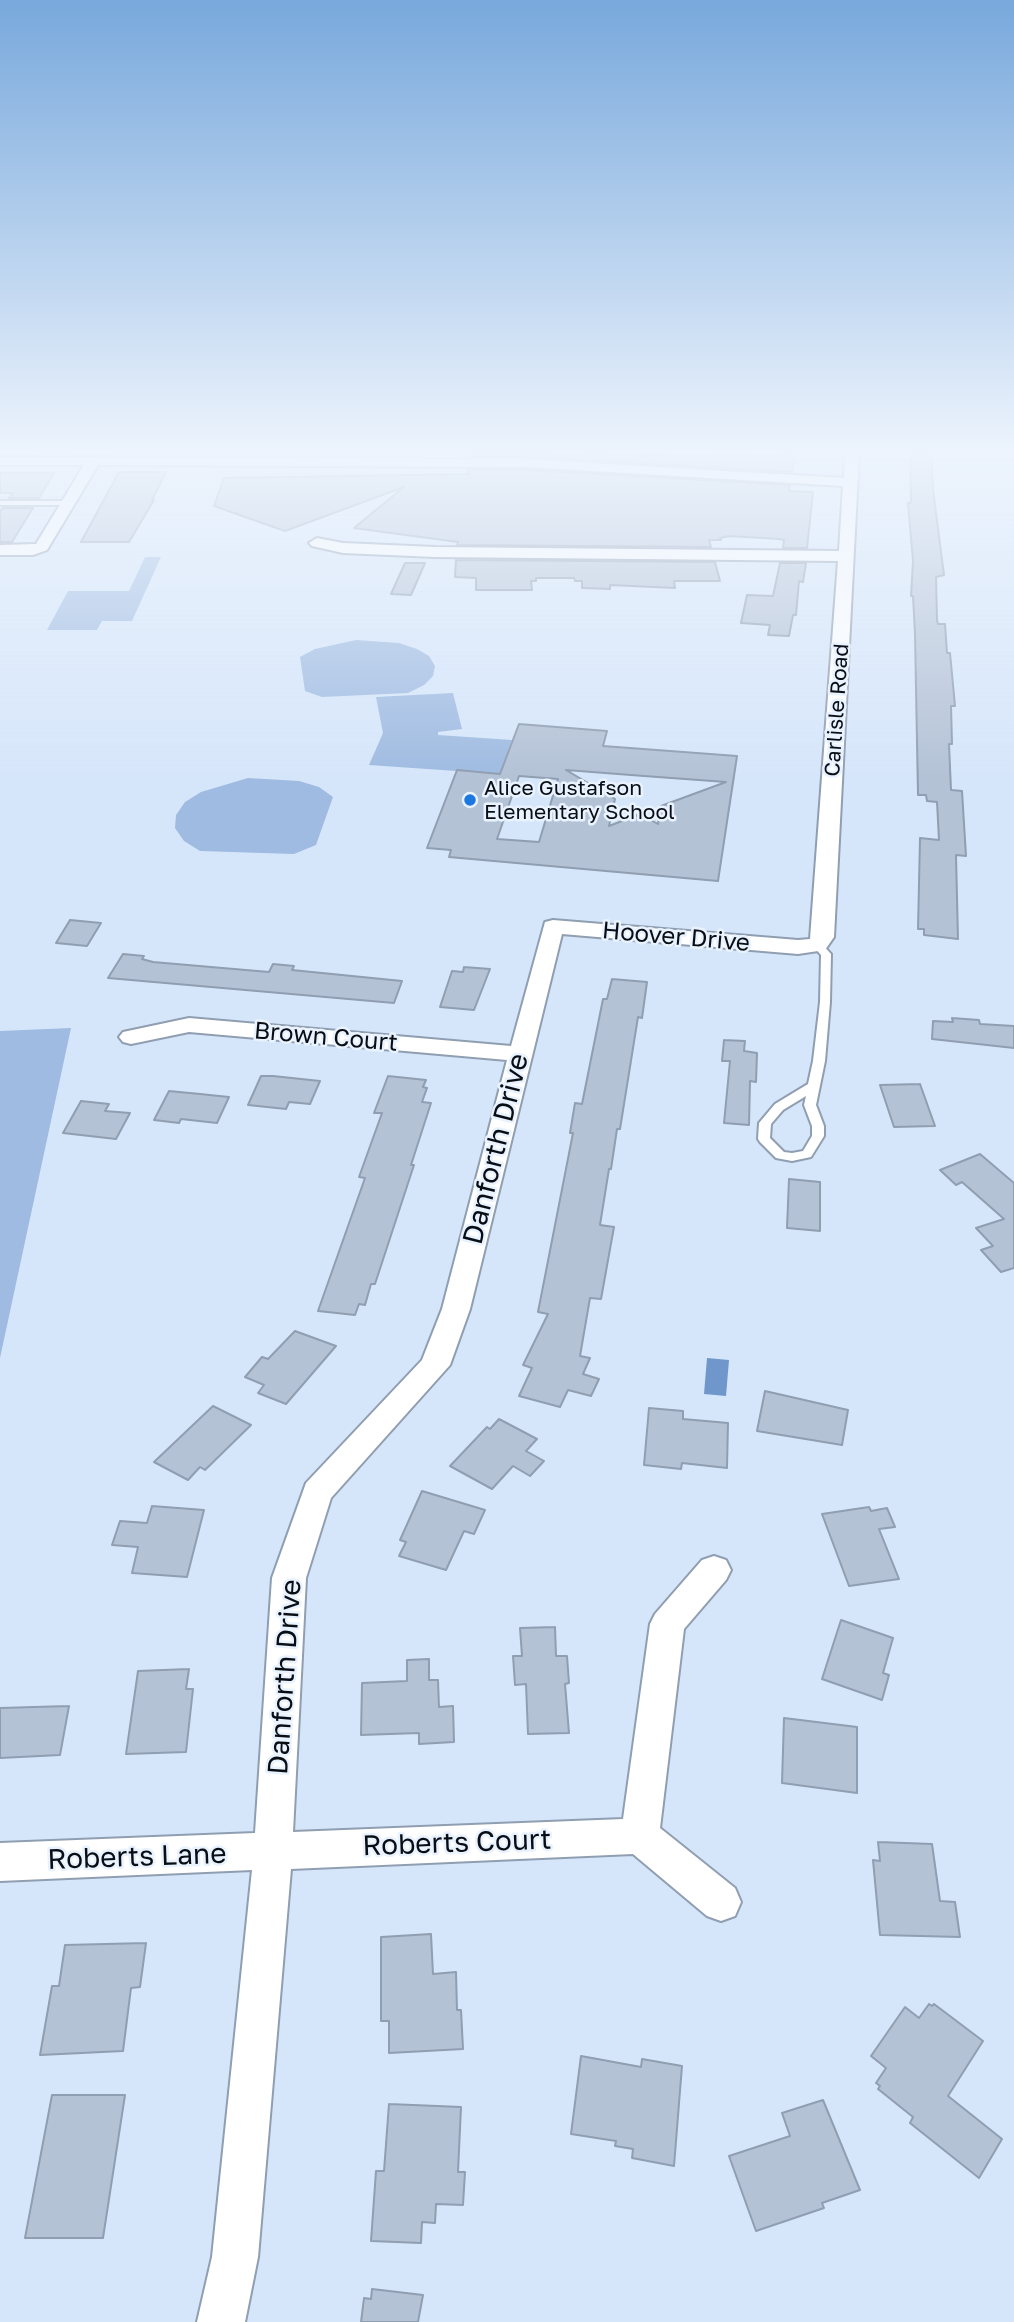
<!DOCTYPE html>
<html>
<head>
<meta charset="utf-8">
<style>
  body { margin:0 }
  canvas { display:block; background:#d6e6fa }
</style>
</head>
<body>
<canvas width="1014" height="2322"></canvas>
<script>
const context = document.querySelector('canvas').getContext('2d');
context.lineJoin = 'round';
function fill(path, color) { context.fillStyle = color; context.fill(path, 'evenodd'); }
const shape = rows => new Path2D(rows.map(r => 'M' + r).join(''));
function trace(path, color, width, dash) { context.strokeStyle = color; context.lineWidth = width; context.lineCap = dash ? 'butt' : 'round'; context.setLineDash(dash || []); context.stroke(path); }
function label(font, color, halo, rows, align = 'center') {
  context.font = font + ' "Golos Text",sans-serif'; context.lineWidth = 5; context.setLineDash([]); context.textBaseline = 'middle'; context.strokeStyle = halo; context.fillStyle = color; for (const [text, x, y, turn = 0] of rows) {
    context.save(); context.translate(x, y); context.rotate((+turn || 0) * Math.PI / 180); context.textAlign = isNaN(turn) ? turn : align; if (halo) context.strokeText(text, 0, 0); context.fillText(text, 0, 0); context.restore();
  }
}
fill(shape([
  [145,557,161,557,132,621,102,621,97,630,47,630,68,591,129,591],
  [356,640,399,643,417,649,429,656,435,666,433,676,424,685,408,693,322,697,305,691,300,657,315,649],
  [453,693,462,729,438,732,438,735,512,740,500,774,369,765,383,733,376,697],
  [248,778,299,781,319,787,333,797,316,845,294,854,200,851,184,841,175,828,176,815,185,802,201,792],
  [71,1028,0,1358,0,1031]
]), '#9fbbe1');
fill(shape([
  [707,1358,729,1360,726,1396,704,1394]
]), '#7097cb');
const building = shape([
  [469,453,773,455,795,453,792,472,525,456,469,456,469,453],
  [910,453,931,453,933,490,944,575,936,577,937,620,938,624,945,624,947,653,950,653,955,706,951,706,952,744,949,744,951,790,962,791,966,856,956,855,958,939,924,935,924,929,918,929,920,838,939,840,937,802,927,801,926,795,918,795,915,634,913,596,911,596,913,561,908,503,911,503,910,453],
  [468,469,525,470,790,485,789,491,813,492,807,548,783,548,784,540,779,539,729,536,720,538,721,540,709,540,711,547,457,545,458,542,354,528,404,487,285,531,214,506,224,478,468,474,468,469],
  [119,472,166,472,152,500,154,500,129,542,81,542,119,472],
  [0,473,54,473,39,498,9,498,13,493,0,493,0,473],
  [3,508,33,508,12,542,0,542,0,511,3,508],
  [456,560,715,562,720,581,674,581,675,588,610,585,610,589,582,588,582,581,575,581,574,578,536,578,536,581,531,581,532,590,476,590,476,578,455,577,456,560],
  [405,563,425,563,411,595,391,594,405,563],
  [780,563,806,563,803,582,799,581,796,615,793,615,789,636,768,635,770,625,741,623,747,595,773,596,780,563],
  [519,724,607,731,603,746,737,756,718,881,449,857,451,850,427,848,457,770,500,774,519,724],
  [566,770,644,776,726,782,661,806,658,824,640,814,609,826,615,799,566,770],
  [519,776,558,779,539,842,497,839,519,776],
  [70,920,101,923,87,946,56,943,70,920],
  [123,954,144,956,142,959,153,962,269,972,273,964,294,966,292,970,402,981,394,1003,108,978,123,954],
  [464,967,490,969,474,1010,440,1007,452,971,463,972,464,967],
  [612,979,647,982,642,1018,638,1017,620,1129,617,1129,611,1169,609,1169,600,1225,614,1227,601,1299,590,1298,580,1356,590,1358,583,1374,599,1379,591,1396,568,1390,560,1407,519,1396,532,1368,523,1365,548,1314,538,1312,573,1133,570,1133,575,1103,582,1104,603,999,607,999,612,979],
  [952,1018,979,1020,980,1024,1014,1026,1014,1048,932,1039,933,1021,953,1022,952,1018],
  [724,1040,745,1041,744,1051,757,1053,756,1082,750,1081,749,1125,724,1123,730,1061,722,1061,724,1040],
  [261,1076,273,1076,320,1081,310,1104,289,1102,286,1109,248,1105,261,1076],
  [388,1076,426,1080,423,1087,427,1088,422,1102,431,1103,411,1165,414,1165,375,1284,371,1284,365,1305,359,1304,355,1315,318,1311,365,1178,359,1177,382,1113,374,1113,388,1076],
  [920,1084,935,1126,894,1127,880,1085,920,1084],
  [169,1091,200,1094,229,1097,217,1123,181,1119,179,1123,154,1120,169,1091],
  [81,1101,109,1104,105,1111,130,1113,116,1139,63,1133,81,1101],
  [980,1154,1014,1183,1014,1268,1001,1272,981,1250,993,1246,976,1228,1004,1219,962,1182,956,1185,940,1170,980,1154],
  [789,1179,820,1182,820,1231,787,1228,789,1179],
  [295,1331,336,1346,286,1404,258,1393,264,1385,245,1377,262,1357,268,1359,295,1331],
  [765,1391,848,1410,842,1445,757,1431,765,1391],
  [213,1406,251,1425,205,1470,200,1467,188,1480,154,1462,213,1406],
  [649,1408,683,1411,683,1419,728,1423,727,1468,682,1463,681,1469,644,1465,649,1408],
  [499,1419,537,1439,526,1451,544,1461,530,1476,513,1466,492,1489,450,1466,487,1427,490,1429,499,1419],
  [422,1491,485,1510,474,1534,464,1531,446,1570,399,1556,406,1542,400,1540,422,1491],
  [152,1506,204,1510,187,1577,132,1573,138,1547,112,1545,120,1521,147,1523,152,1506],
  [869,1507,871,1511,887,1508,895,1527,879,1529,899,1579,849,1586,822,1514,869,1507],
  [841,1620,893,1638,883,1673,889,1675,882,1700,822,1679,841,1620],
  [555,1627,556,1656,567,1656,569,1683,565,1684,569,1733,528,1734,526,1684,515,1685,513,1656,522,1656,520,1628,555,1627],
  [429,1659,429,1680,438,1680,439,1707,453,1706,454,1742,419,1744,419,1733,361,1735,362,1683,407,1681,407,1660,429,1659],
  [189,1669,186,1689,193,1689,186,1752,126,1754,138,1671,189,1669],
  [69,1706,60,1755,0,1758,0,1708,69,1706],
  [784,1718,857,1727,857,1793,782,1783,784,1718],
  [878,1842,932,1844,940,1901,955,1902,960,1937,880,1935,873,1860,880,1861,878,1842],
  [431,1934,433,1974,456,1972,457,2010,461,2010,463,2049,389,2053,389,2021,381,2021,381,1937,431,1934],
  [146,1943,140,1987,131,1988,123,2051,40,2055,52,1986,59,1986,65,1945,146,1943],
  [929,2004,932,2006,934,2004,983,2041,948,2096,1002,2139,979,2178,910,2123,913,2117,878,2089,880,2086,876,2083,886,2068,871,2056,905,2007,919,2018,929,2004],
  [581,2056,641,2067,642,2059,682,2066,674,2166,632,2158,633,2149,615,2146,616,2141,571,2134,581,2056],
  [52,2095,125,2095,103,2238,25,2238,52,2095],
  [823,2100,860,2190,822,2203,824,2208,756,2231,729,2156,790,2136,782,2113,823,2100],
  [389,2104,461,2107,458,2172,465,2172,463,2205,436,2204,435,2223,422,2222,421,2243,371,2241,376,2171,384,2171,389,2104],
  [372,2289,423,2295,418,2322,361,2322,364,2298,371,2299,372,2289]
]);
fill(building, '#b4c2d6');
trace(building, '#909eb1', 2);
const service = shape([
  [0,501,69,501,72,503,69,505,0,505,0,501],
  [817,942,821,943,831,954,830,1002,825,1061,816,1105,824,1126,824,1136,811,1157,792,1161,776,1158,760,1142,758,1139,759,1123,775,1104,808,1084,813,1061,820,1002,821,955,812,945,817,942],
  [806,1096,804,1105,812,1126,812,1136,803,1151,792,1153,784,1152,770,1138,771,1124,783,1110,806,1096]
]);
const minor = shape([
  [845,453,859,453,834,937,825,950,798,954,562,934,470,1309,450,1365,331,1498,306,1578,293,1832,623,1819,650,1624,655,1614,702,1560,714,1556,726,1560,731,1570,726,1580,684,1629,660,1828,735,1888,741,1902,735,1916,721,1921,707,1916,633,1854,291,1869,258,2257,245,2322,197,2322,212,2257,252,1870,0,1881,0,1843,255,1833,272,1578,306,1483,422,1360,442,1309,507,1060,189,1032,131,1044,123,1042,119,1037,123,1032,189,1018,511,1046,545,922,553,920,798,940,810,939,838,561,435,557,343,553,312,546,309,543,317,538,343,543,435,547,839,551,843,486,525,467,98,465,47,550,33,555,0,555,0,545,36,544,84,465,0,465,0,457,525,459,844,478,845,453]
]);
trace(service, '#909eb1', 4);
trace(minor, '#909eb1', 4);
fill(service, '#fff');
fill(minor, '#fff');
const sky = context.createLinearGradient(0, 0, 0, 778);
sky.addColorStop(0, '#78a8dc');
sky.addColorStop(0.58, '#edf4fd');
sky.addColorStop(1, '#edf4fd00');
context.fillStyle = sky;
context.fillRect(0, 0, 1014, 778);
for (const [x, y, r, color] of [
  [470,800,7,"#1d77e1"]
]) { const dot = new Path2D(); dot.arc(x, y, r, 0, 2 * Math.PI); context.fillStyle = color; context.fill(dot); trace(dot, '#e9f2ff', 2.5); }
label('21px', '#090d14', '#e9f2ff', [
  ["Carlisle Road",837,710,-86]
]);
label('21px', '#090d14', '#e9f2ff', [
  ["Alice Gustafson",484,788],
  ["Elementary School",484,812]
], 'left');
label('24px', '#090d14', '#e9f2ff', [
  ["Hoover Drive",676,937,5],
  ["Brown Court",326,1037,5]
]);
label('28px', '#090d14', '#e9f2ff', [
  ["Danforth Drive",496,1149,-76],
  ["Danforth Drive",285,1677,-86],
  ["Roberts Court",457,1843,-2],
  ["Roberts Lane",137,1857,-2]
]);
</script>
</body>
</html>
